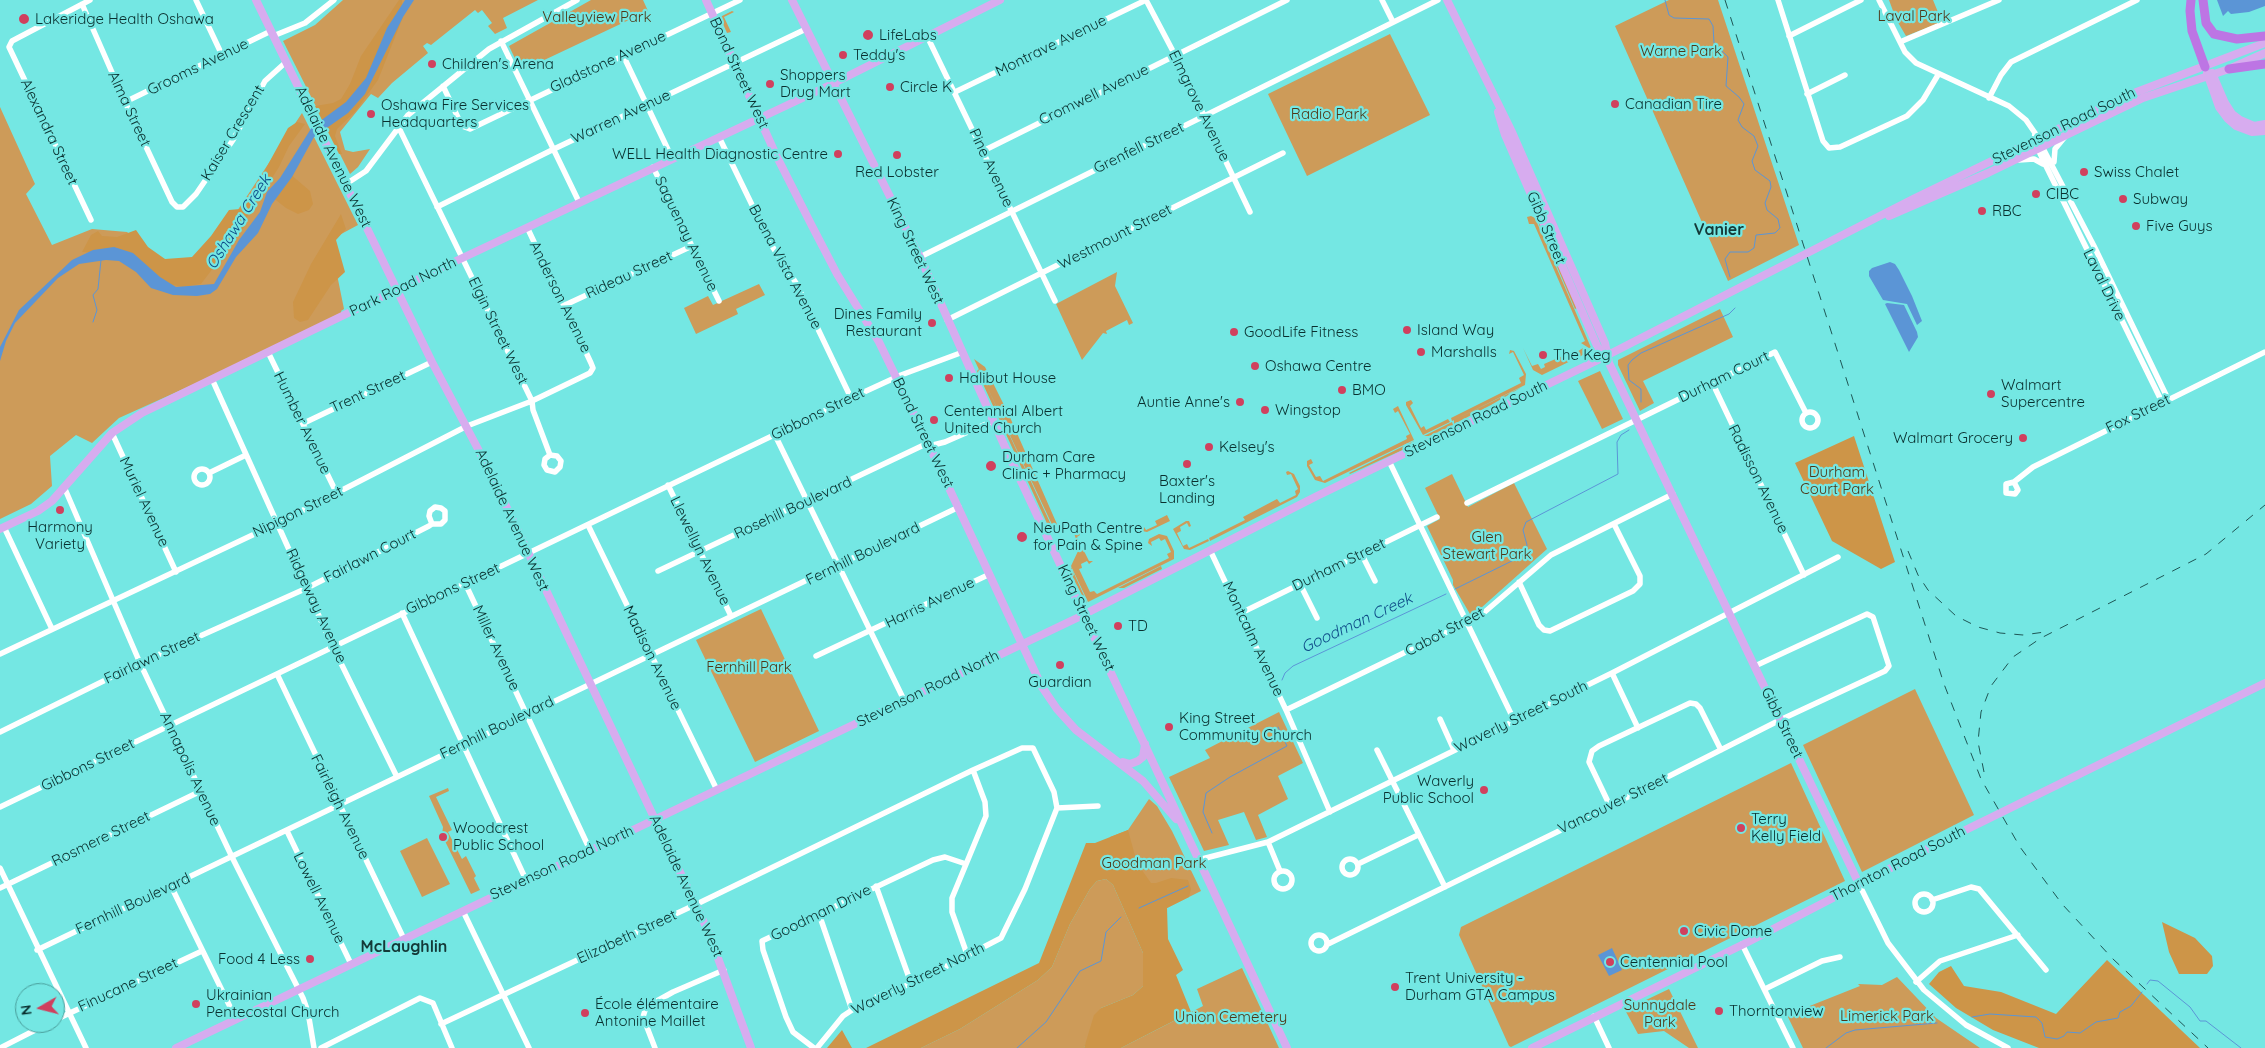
<!DOCTYPE html>
<html>
<head>
<meta charset="utf-8">
<style>
  body { margin:0 }
  #map { position:relative; width:2265px; height:1048px; overflow:hidden; background:#74e7e3; font-family:Quicksand,sans-serif }
  canvas { display:block }
  .north { position:absolute; left:15px; top:983px; width:50px; height:50px; box-sizing:border-box; background:#74e7e3; border:1px solid #499e9b; border-radius:50%; rotate:262deg; font-size:14px; font-weight:700; line-height:20px; text-align:center; color:#09302f }
  .north::after { content:''; display:block; margin:auto; width:18px; height:22px; background:#d0405e; clip-path:polygon(50% 0,100% 100%,50% 72%,0 100%) }
</style>
</head>
<body>
<div id="map">
<canvas width="2265" height="1048"></canvas>
<div class="north">N</div>
</div>
<script>
const context = document.querySelector('canvas').getContext('2d');
context.lineJoin = 'round';
function fill(path, color) { context.fillStyle = color; context.fill(path, 'evenodd'); }
const shape = rows => new Path2D(rows.map(r => 'M' + r).join(''));
function trace(path, color, width, dash) { context.strokeStyle = color; context.lineWidth = width; context.lineCap = dash ? 'butt' : 'round'; context.setLineDash(dash || []); context.stroke(path); }
function label(font, color, halo, rows, align = 'center') {
  context.font = font + ' Quicksand,sans-serif'; context.lineWidth = 4.5; context.setLineDash([]); context.textBaseline = 'middle'; context.strokeStyle = halo; context.fillStyle = color; for (const [text, x, y, turn = 0] of rows) {
    context.save(); context.translate(x, y); context.rotate((+turn || 0) * Math.PI / 180); context.textAlign = isNaN(turn) ? turn : align; if (halo) context.strokeText(text, 0, 0); context.fillText(text, 0, 0); context.restore();
  }
}
fill(shape([
  [343,0,538,0,503,18,507,28,495,34,488,26,492,23,482,10,478,13,475,10,431,45,427,43,423,46,428,53,392,83,378,98,371,94,340,132,345,150,353,152,370,149,358,167,350,174,283,41,315,25],
  [591,0,643,0,648,11,521,71,509,46],
  [1669,0,1718,0,1799,245,1728,281,1615,26],
  [1889,0,1933,0,1942,22,1906,36,1896,19],
  [732,11,734,12,724,17,731,32,727,33,720,17],
  [1390,34,1430,115,1307,176,1268,94],
  [0,107,35,184,26,194,52,245,92,229,127,232,161,258,185,264,204,261,302,113,358,225,330,240,344,309,341,311,343,317,119,418,92,443,76,435,50,456,52,486,31,504,0,519],
  [1531,216,1535,218,1592,350,1581,343,1585,341,1534,224,1529,224,1527,217],
  [1536,217,1539,220,1577,308,1575,309],
  [1117,272,1115,286,1133,323,1129,325,1127,320,1106,331,1107,334,1103,333,1082,360,1056,304],
  [759,284,765,295,736,309,738,314,696,334,684,308,708,296,713,305],
  [1720,309,1733,337,1643,381,1654,403,1640,411,1618,365,1618,360],
  [1523,348,1532,366,1538,364,1541,369,1545,367,1544,364,1567,354,1569,357,1583,348,1591,351,1542,375,1533,370],
  [1510,350,1514,351,1526,374,1525,385,1452,421,1451,418,1521,383,1519,378,1524,375,1513,352,1509,354],
  [974,359,985,367,1009,415,1060,531,1056,533],
  [979,369,983,378,1053,529,1050,530,977,371],
  [1600,371,1623,419,1602,429,1578,381],
  [1522,387,1491,405,1454,424,1454,420],
  [1411,400,1413,403,1410,406,1421,428,1424,426,1426,430,1448,419,1450,422,1423,435,1406,405,1406,402],
  [1398,406,1414,440,1325,483,1315,480,1307,466,1307,461,1311,459,1313,463,1309,465,1316,477,1320,476,1323,481,1407,439,1406,436,1410,434,1398,411,1395,413,1393,409],
  [1452,422,1453,425,1430,436,1424,436],
  [1414,441,1409,447,1350,474,1349,473],
  [1288,471,1294,474,1300,486,1300,492,1297,497,1210,541,1209,538,1245,520,1243,517,1277,499,1280,503,1296,495,1295,491,1298,489,1291,474,1287,475,1286,472],
  [1452,474,1468,507,1514,483,1547,549,1481,608,1470,614,1453,585,1453,580,1427,526,1440,519,1425,488],
  [1167,515,1170,521,1147,532,1142,531,1144,527,1146,530,1157,525,1155,521],
  [1186,521,1189,521,1191,526,1189,527,1187,523,1180,527,1181,531,1177,533,1183,546,1187,544,1189,548,1208,539,1209,541,1190,550,1184,549,1173,529],
  [1076,530,1079,532,1080,535,1077,537,1089,561,1093,561,1089,564,1087,561,1081,564,1082,568,1079,569,1090,592,1094,591,1097,594,1169,558,1167,554,1171,552,1165,539,1161,541,1159,538,1151,542,1152,546,1148,543,1149,539,1159,534,1167,536,1174,551,1174,559,1088,602,1071,566,1079,549,1074,533],
  [1161,566,1162,569,1124,588,1118,588],
  [1071,567,1087,602,1086,603,1071,574],
  [761,609,819,731,755,762,696,640],
  [1915,689,1974,815,1862,872,1803,745],
  [1279,712,1303,763,1278,776,1288,799,1258,815,1267,837,1256,840,1244,812,1218,820,1229,845,1204,851,1169,777,1210,758,1205,750],
  [1791,763,1845,881,1511,1047,1509,1046,1459,935,1461,927],
  [448,788,449,791,436,797,452,830,448,832,462,859,466,856,476,876,474,878,480,890,471,894,442,835,443,827,429,796],
  [1149,799,1157,806,1172,831,1201,891,1147,918,1110,837,1128,830],
  [427,838,450,884,422,897,400,851],
  [1106,879,1113,885,1143,953,1143,986,1133,995,1101,1008,1084,1048,921,1048,960,1029,1038,980,1052,967,1070,924,1090,889,1097,881],
  [1242,968,1279,1048,1121,1048,1203,1006,1197,989],
  [1897,977,1936,1018,1980,1048,1803,1048,1787,1015,1860,986,1858,984,1882,985],
  [1669,989,1698,1048,1689,1048,1664,1031,1638,1034,1625,1010]
]), '#cd9b59');
fill(shape([
  [399,0,402,0,403,17,378,80,355,112,337,129,335,136,342,154,339,154,315,106,333,103,341,99,350,84,361,56],
  [297,122,305,124,289,146,279,167,247,217,245,226,201,284,183,287,155,281,117,254,82,252,91,235,98,231,102,236,117,237,136,230,148,247,165,259,192,257,211,236,229,210,240,209,254,190,288,128],
  [289,173,310,191,313,204,309,210,298,214,286,208,272,197],
  [341,214,346,229,336,240,345,272,331,285,308,320,300,322,294,318,293,302,311,264],
  [1854,436,1895,562,1881,569,1832,541,1795,463],
  [1128,830,1137,863,1151,883,1156,883,1171,878,1188,880,1191,889,1189,897,1167,908,1168,939,1183,970,1176,975,1191,1012,1121,1048,1084,1048,1094,1015,1101,1008,1133,995,1143,986,1143,953,1113,885,1106,879,1097,881,1090,889,1070,924,1052,967,1038,980,960,1029,921,1048,866,1048,1039,963,1086,843,1095,843],
  [2162,922,2195,938,2212,956,2213,966,2207,974,2179,974,2169,952],
  [2107,960,2200,1048,2039,1048,1993,1030,1956,1008,1929,984,1939,972,1951,966,1964,986,2001,992,2056,1014],
  [842,1030,852,1048,827,1048]
]), '#cd9548');
fill(shape([
  [405,0,414,0,403,17,365,94,348,113,314,137,292,177,272,204,258,233,236,257,217,289,210,294,197,296,173,295,151,288,136,272,119,261,106,260,79,264,58,278,15,323,6,341,0,361,0,347,19,310,72,260,93,250,114,247,133,253,160,277,176,287,214,284,239,240,260,212,267,192,280,178,312,127,346,102,366,78,387,28],
  [2217,0,2265,0,2265,6,2249,12,2231,14,2228,11,2223,16],
  [1890,262,1895,264,1899,270,1912,296,1922,321,1917,325,1907,304,1883,300,1869,276,1869,271,1872,268],
  [1887,303,1904,305,1917,332,1918,337,1909,352,1885,304],
  [1612,948,1622,970,1609,976,1598,955]
]), '#5b95d6');
trace(shape([
  [1665,0,1669,15,1674,18,1709,19,1713,26,1714,43,1728,57,1726,86,1739,97,1744,104,1738,120,1742,127,1754,136,1758,146,1752,161,1755,170,1770,181,1771,187,1765,203,1767,210,1778,219,1780,228,1775,233,1756,235,1754,248,1748,252,1730,252,1725,259,1730,277],
  [93,322,97,310,93,295,98,289,101,260],
  [1641,402,1641,389,1629,380,1628,365,1632,360,1641,353,1729,314,1735,308],
  [1455,589,1526,554,1527,545,1523,530,1526,522,1618,474,1617,442,1621,435,1629,430],
  [1282,680,1285,673,1293,666,1446,594],
  [1212,833,1203,812,1206,793,1230,777,1287,746,1278,727],
  [1139,908,1188,886],
  [2147,984,2150,980,2158,981,2190,1007,2200,1021,2206,1021,2241,1048],
  [1972,1017,1990,1014,2036,1017,2042,1023,2045,1037,2057,1039,2064,1036,2067,1032,2080,1033,2096,1022,2118,1018,2120,1012,2131,1006,2142,992],
  [1017,1048,1046,1022,1080,971,1101,961,1106,932,1121,917],
  [1826,1048,1846,1033,1855,1030,1937,1023]
]), '#5b95d6', 1);
trace(shape([
  [90,0,12,41,9,47,91,220],
  [196,0,222,55],
  [1146,0,1175,55,1250,212],
  [1382,0,1393,22],
  [1778,0,1823,141,1829,148,1840,147,1907,116,1923,100,1938,75],
  [1879,0,1905,52,1916,63,2009,106,2026,120,2035,133],
  [82,4,125,102,172,202,177,207,183,207,196,194,233,140,265,81,286,62],
  [273,36,305,23,334,0],
  [927,36,1055,301],
  [1789,36,1861,0],
  [501,41,579,202],
  [1900,42,1999,0],
  [623,55,672,158],
  [443,86,462,126,470,129,740,0],
  [955,92,1146,0],
  [1807,94,1845,75],
  [1989,98,2001,75,2011,62,2137,0],
  [125,102,271,31],
  [398,126,532,401,533,410,550,455,557,456,561,461,560,467,555,472,547,470,544,465,545,459,550,455],
  [719,137,772,246,796,283,851,398],
  [983,151,1287,0],
  [2019,160,2034,159,2043,164],
  [2054,162,2055,149,2064,138],
  [653,167,719,301],
  [346,184,366,171,408,115,489,49,577,0],
  [437,207,554,149,806,29],
  [920,257,1438,0],
  [565,305,692,246],
  [947,320,1283,153],
  [268,352,337,494],
  [212,379,333,647,397,777],
  [1712,382,1804,575],
  [2162,402,2047,168,2034,141,2035,133,2094,246,2168,399],
  '1802 420a8 8 0 1 1 16 0a8 8 0 1 1-16 0Z',
  [304,423,432,362],
  [112,433,176,572],
  [775,435,904,700],
  [929,446,945,442,993,421],
  [1389,461,1514,720],
  '194 477a8 8 0 1 1 16 0a8 8 0 1 1-16 0Z',
  [209,473,246,455],
  [2014,482,2018,490,2015,494,2006,493,2006,484,2014,482,2033,467,2265,352],
  [668,485,731,616],
  [65,489,140,663,232,857,303,998,308,1012,314,1048],
  [1467,503,1775,352,1806,413],
  [588,525,717,790],
  [4,527,52,629],
  [1210,550,1286,710,1330,812],
  [1361,553,1375,581],
  [658,571,928,443],
  [1519,582,1539,625,1544,630,1550,631,1633,591,1640,584,1640,576,1614,524],
  [465,583,590,850],
  [1300,584,1317,618],
  [402,613,526,880],
  [1241,613,1437,517],
  [0,654,278,523,467,426,532,401,590,373,593,368,591,363,527,227],
  [816,656,990,574],
  [1612,673,1638,728],
  [277,674,404,939],
  [1286,710,1480,616,1551,555,1673,494],
  [1440,719,1454,750],
  [0,732,140,663,307,588,429,526,432,524,429,516,430,511,435,507,441,508,445,511,445,520,441,524,432,524],
  [1377,750,1445,887],
  [1610,806,1589,762,1592,751,1599,746,1690,703,1696,704,1700,708,1721,750],
  [0,807,851,398,901,375,963,352],
  [1057,808,1098,806],
  [287,831,351,964],
  [1268,842,1280,871],
  '1342 867a8 8 0 1 1 16 0a8 8 0 1 1-16 0Z',
  [1198,860,1268,842,1612,673,1838,557],
  [1358,864,1418,835],
  [0,868,86,1048],
  '1274 880a9 9 0 1 1 18 0a9 9 0 1 1-18 0Z',
  [1859,884,1888,943,1924,990,1966,1025,2008,1048],
  [171,886,236,1019],
  [876,886,911,983],
  [0,888,201,791],
  '1915 903a9 9 0 1 1 18 0a9 9 0 1 1-18 0Z',
  [1932,900,1971,887,1979,889,2046,970],
  [463,911,529,1048],
  [819,914,852,1010],
  '1311 943a8 8 0 1 1 16 0a8 8 0 1 1-16 0Z',
  [1328,944,1606,808,1780,720,1885,671,1889,666,1873,617,1867,614,1755,666],
  [1742,944,1793,1048],
  [37,950,959,507],
  [968,957,952,912,952,898,986,816,985,802,973,770],
  [1916,982,1940,961,2018,935],
  [1765,989,1822,961,1840,957],
  [1594,1016,1609,1048],
  [55,1020,202,951],
  [441,1024,701,902,973,770,1022,748,1033,748,1054,792,1057,808,1025,889,1001,938,914,983,884,993,852,1010,843,1016,817,1048],
  [0,1048,49,1023],
  [321,1048,420,998,433,1003,452,1048],
  [655,1048,643,1017,646,1007,673,992,724,970],
  [814,1048,793,1032,786,1017,763,950,762,941,933,860,945,857,966,864]
]), '#fff', 5.5);
trace(shape([
  [256,0,432,362,487,466,708,931,751,1048],
  [706,0,776,155,812,226,837,274,879,342,928,443,1042,687,1057,709,1076,730,1143,781,1176,819],
  [792,0,920,257,1005,447,1287,1048],
  [1447,0,1512,132,1605,343,1609,363,1859,884],
  [2207,73,2219,107,2228,119,2236,126,2252,132,2265,131],
  [2212,73,2225,103,2232,114,2240,120,2254,126,2265,124],
  [1498,112,1505,135,1594,339,1598,348,1606,356],
  [1889,216,1988,173,2143,98,2229,69,2265,53],
  [0,529,38,511,52,501,112,433,142,413,439,269,828,86,1000,0],
  [1123,762,1130,764,1138,761,1143,757,1145,744],
  [176,1048,1077,618,1317,496,1598,360,1915,198,2126,96,2265,43],
  [1532,1048,1748,942,1937,844,2265,683]
]), '#d7acef', 8);
trace(shape([
  [2191,0,2190,11,2192,31,2205,67],
  [2203,0,2206,23,2214,34,2237,39,2265,36],
  [2229,69,2265,64]
]), '#bd75e4', 9);
trace(shape([
  [1725,0,1944,684,1981,779,2020,847,2062,904,2113,959,2208,1048],
  [1908,551,1918,575,1928,590,1956,616,1978,627,2000,633,2023,635,2045,632],
  [1984,772,1978,742,1981,712,1991,686,2013,657,2041,638,2206,554,2265,505]
]), '#1f5655', 1, [9, 9]);
for (const [x, y, r, color] of [
  [24,19,6,"#d0405e"],
  [868,35,6,"#d0405e"],
  [843,55,5,"#d0405e"],
  [432,64,5,"#d0405e"],
  [770,84,5,"#d0405e"],
  [890,87,5,"#d0405e"],
  [1615,104,5,"#d0405e"],
  [371,114,5,"#d0405e"],
  [838,154,5,"#d0405e"],
  [897,155,5,"#d0405e"],
  [2084,172,5,"#d0405e"],
  [2036,194,5,"#d0405e"],
  [2123,199,5,"#d0405e"],
  [1982,211,5,"#d0405e"],
  [2136,226,5,"#d0405e"],
  [932,323,5,"#d0405e"],
  [1407,330,5,"#d0405e"],
  [1234,332,5,"#d0405e"],
  [1421,352,5,"#d0405e"],
  [1543,355,5,"#d0405e"],
  [1255,366,5,"#d0405e"],
  [949,378,5,"#d0405e"],
  [1342,390,5,"#d0405e"],
  [1991,394,5,"#d0405e"],
  [1240,402,5,"#d0405e"],
  [1265,410,5,"#d0405e"],
  [934,420,5,"#d0405e"],
  [2023,438,5,"#d0405e"],
  [1209,447,5,"#d0405e"],
  [1187,464,5,"#d0405e"],
  [991,466,6,"#d0405e"],
  [60,510,5,"#d0405e"],
  [1022,537,6,"#d0405e"],
  [1118,626,5,"#d0405e"],
  [1060,665,5,"#d0405e"],
  [1169,727,5,"#d0405e"],
  [1484,790,5,"#d0405e"],
  [1741,828,5,"#d0405e"],
  [443,837,5,"#d0405e"],
  [1684,931,5,"#d0405e"],
  [310,959,5,"#d0405e"],
  [1610,962,5,"#d0405e"],
  [1395,987,5,"#d0405e"],
  [196,1004,5,"#d0405e"],
  [1719,1011,5,"#d0405e"],
  [585,1013,5,"#d0405e"]
]) { const dot = new Path2D(); dot.arc(x, y, r, 0, 2 * Math.PI); context.fillStyle = color; context.fill(dot); trace(dot, '#74e7e3', 2); }
label('15px', '#4f3717', '#74e7e3', [
  ["Laval Park",1914,16],
  ["Valleyview Park",597,17],
  ["Warne Park",1681,51],
  ["Radio Park",1329,114],
  ["Durham",1837,472],
  ["Court Park",1837,489],
  ["Glen",1487,537],
  ["Stewart Park",1487,554],
  ["Fernhill Park",749,667],
  ["Goodman Park",1154,863],
  ["Sunnydale",1660,1005],
  ["Park",1660,1022],
  ["Limerick Park",1887,1016],
  ["Union Cemetery",1231,1017]
]);
label('15px', '#09302f', '#74e7e3', [
  ["Lakeridge Health Oshawa",35,19],
  ["LifeLabs",879,35],
  ["Teddy's",853,55],
  ["Children's Arena",442,64],
  ["Shoppers",780,75],
  ["Drug Mart",780,92],
  ["Circle K",900,87],
  ["Canadian Tire",1625,104],
  ["Oshawa Fire Services",381,105],
  ["Headquarters",381,122],
  ["WELL Health Diagnostic Centre",828,154,"right"],
  ["Red Lobster",897,172,"center"],
  ["Swiss Chalet",2094,172],
  ["CIBC",2046,194],
  ["Subway",2133,199],
  ["RBC",1992,211],
  ["Five Guys",2146,226],
  ["Dines Family",922,314,"right"],
  ["Restaurant",922,331,"right"],
  ["Island Way",1417,330],
  ["GoodLife Fitness",1244,332],
  ["Marshalls",1431,352],
  ["The Keg",1553,355],
  ["Oshawa Centre",1265,366],
  ["Halibut House",959,378],
  ["Walmart",2001,385],
  ["Supercentre",2001,402],
  ["BMO",1352,390],
  ["Auntie Anne's",1230,402,"right"],
  ["Wingstop",1275,410],
  ["Centennial Albert",944,411],
  ["United Church",944,428],
  ["Walmart Grocery",2013,438,"right"],
  ["Kelsey's",1219,447],
  ["Durham Care",1002,457],
  ["Clinic + Pharmacy",1002,474],
  ["Baxter's",1187,481,"center"],
  ["Landing",1187,498,"center"],
  ["Harmony",60,527,"center"],
  ["Variety",60,544,"center"],
  ["NeuPath Centre",1033,528],
  ["for Pain & Spine",1033,545],
  ["TD",1128,626],
  ["Guardian",1060,682,"center"],
  ["King Street",1179,718],
  ["Community Church",1179,735],
  ["Waverly",1474,781,"right"],
  ["Public School",1474,798,"right"],
  ["Terry",1751,819],
  ["Kelly Field",1751,836],
  ["Woodcrest",453,828],
  ["Public School",453,845],
  ["Civic Dome",1694,931],
  ["Food 4 Less",300,959,"right"],
  ["Centennial Pool",1620,962],
  ["Trent University -",1405,978],
  ["Durham GTA Campus",1405,995],
  ["Ukrainian",206,995],
  ["Pentecostal Church",206,1012],
  ["École élémentaire",595,1004],
  ["Antonine Maillet",595,1021],
  ["Thorntonview",1729,1011]
], 'left');
label('15px', '#09302f', '#74e7e3', [
  ["Montrave Avenue",1051,46,-26],
  ["Gladstone Avenue",608,62,-25],
  ["Grooms Avenue",198,67,-26],
  ["Bond Street West",739,73,65],
  ["Cromwell Avenue",1094,95,-26],
  ["Elmgrove Avenue",1199,106,64],
  ["Alma Street",129,109,65],
  ["Warren Avenue",621,117,-25],
  ["Stevenson Road South",2064,126,-26],
  ["Alexandra Street",49,132,65],
  ["Kaiser Crescent",233,133,-59],
  ["Grenfell Street",1139,148,-26],
  ["Adelaide Avenue West",333,157,64],
  ["Pine Avenue",991,168,65],
  ["Gibb Street",1546,228,67],
  ["Saguenay Avenue",686,234,64],
  ["Westmount Street",1115,237,-27],
  ["King Street West",915,251,65],
  ["Buena Vista Avenue",785,267,62],
  ["Rideau Street",629,275,-25],
  ["Laval Drive",2104,285,64],
  ["Park Road North",403,287,-26],
  ["Anderson Avenue",560,297,64],
  ["Elgin Street West",498,331,64],
  ["Durham Court",1724,377,-26],
  ["Trent Street",368,392,-25],
  ["Gibbons Street",818,414,-26],
  ["Fox Street",2138,414,-26],
  ["Stevenson Road South",1476,419,-26],
  ["Humber Avenue",302,423,64],
  ["Bond Street West",923,433,64],
  ["Radisson Avenue",1758,479,64],
  ["Muriel Avenue",144,502,65],
  ["Rosehill Boulevard",793,508,-25],
  ["Nipigon Street",298,512,-26],
  ["Adelaide Avenue West",512,520,65],
  ["Llewellyn Avenue",700,551,64],
  ["Fernhill Boulevard",863,554,-26],
  ["Fairlawn Court",370,556,-27],
  ["Durham Street",1339,565,-26],
  ["Gibbons Street",453,589,-25],
  ["Harris Avenue",930,603,-26],
  ["Ridgeway Avenue",316,606,65],
  ["King Street West",1086,618,65],
  ["Cabot Street",1445,632,-28],
  ["Montcalm Avenue",1253,639,65],
  ["Miller Avenue",496,648,65],
  ["Fairlawn Street",152,658,-25],
  ["Madison Avenue",652,658,64],
  ["Stevenson Road North",928,689,-26],
  ["Waverly Street South",1521,717,-26],
  ["Gibb Street",1782,723,64],
  ["Fernhill Boulevard",497,728,-26],
  ["Gibbons Street",88,765,-26],
  ["Annapolis Avenue",190,769,65],
  ["Vancouver Street",1613,804,-26],
  ["Fairleigh Avenue",340,807,64],
  ["Rosmere Street",101,839,-26],
  ["Stevenson Road North",562,863,-25],
  ["Thornton Road South",1898,864,-27],
  ["Adelaide Avenue West",686,886,65],
  ["Lowell Avenue",319,898,64],
  ["Fernhill Boulevard",133,904,-25],
  ["Goodman Drive",821,913,-26],
  ["Elizabeth Street",627,937,-25],
  ["Waverly Street North",918,979,-26],
  ["Finucane Street",128,985,-25]
]);
label('italic 16px', '#0e4c88', '#74e7e3', [
  ["Oshawa Creek",239,222,-58],
  ["Goodman Creek",1357,623,-25]
]);
label('bold 16px', '#143938', '#74e7e3', [
  ["Vanier",1719,230],
  ["McLaughlin",404,947]
]);
</script>
</body>
</html>
